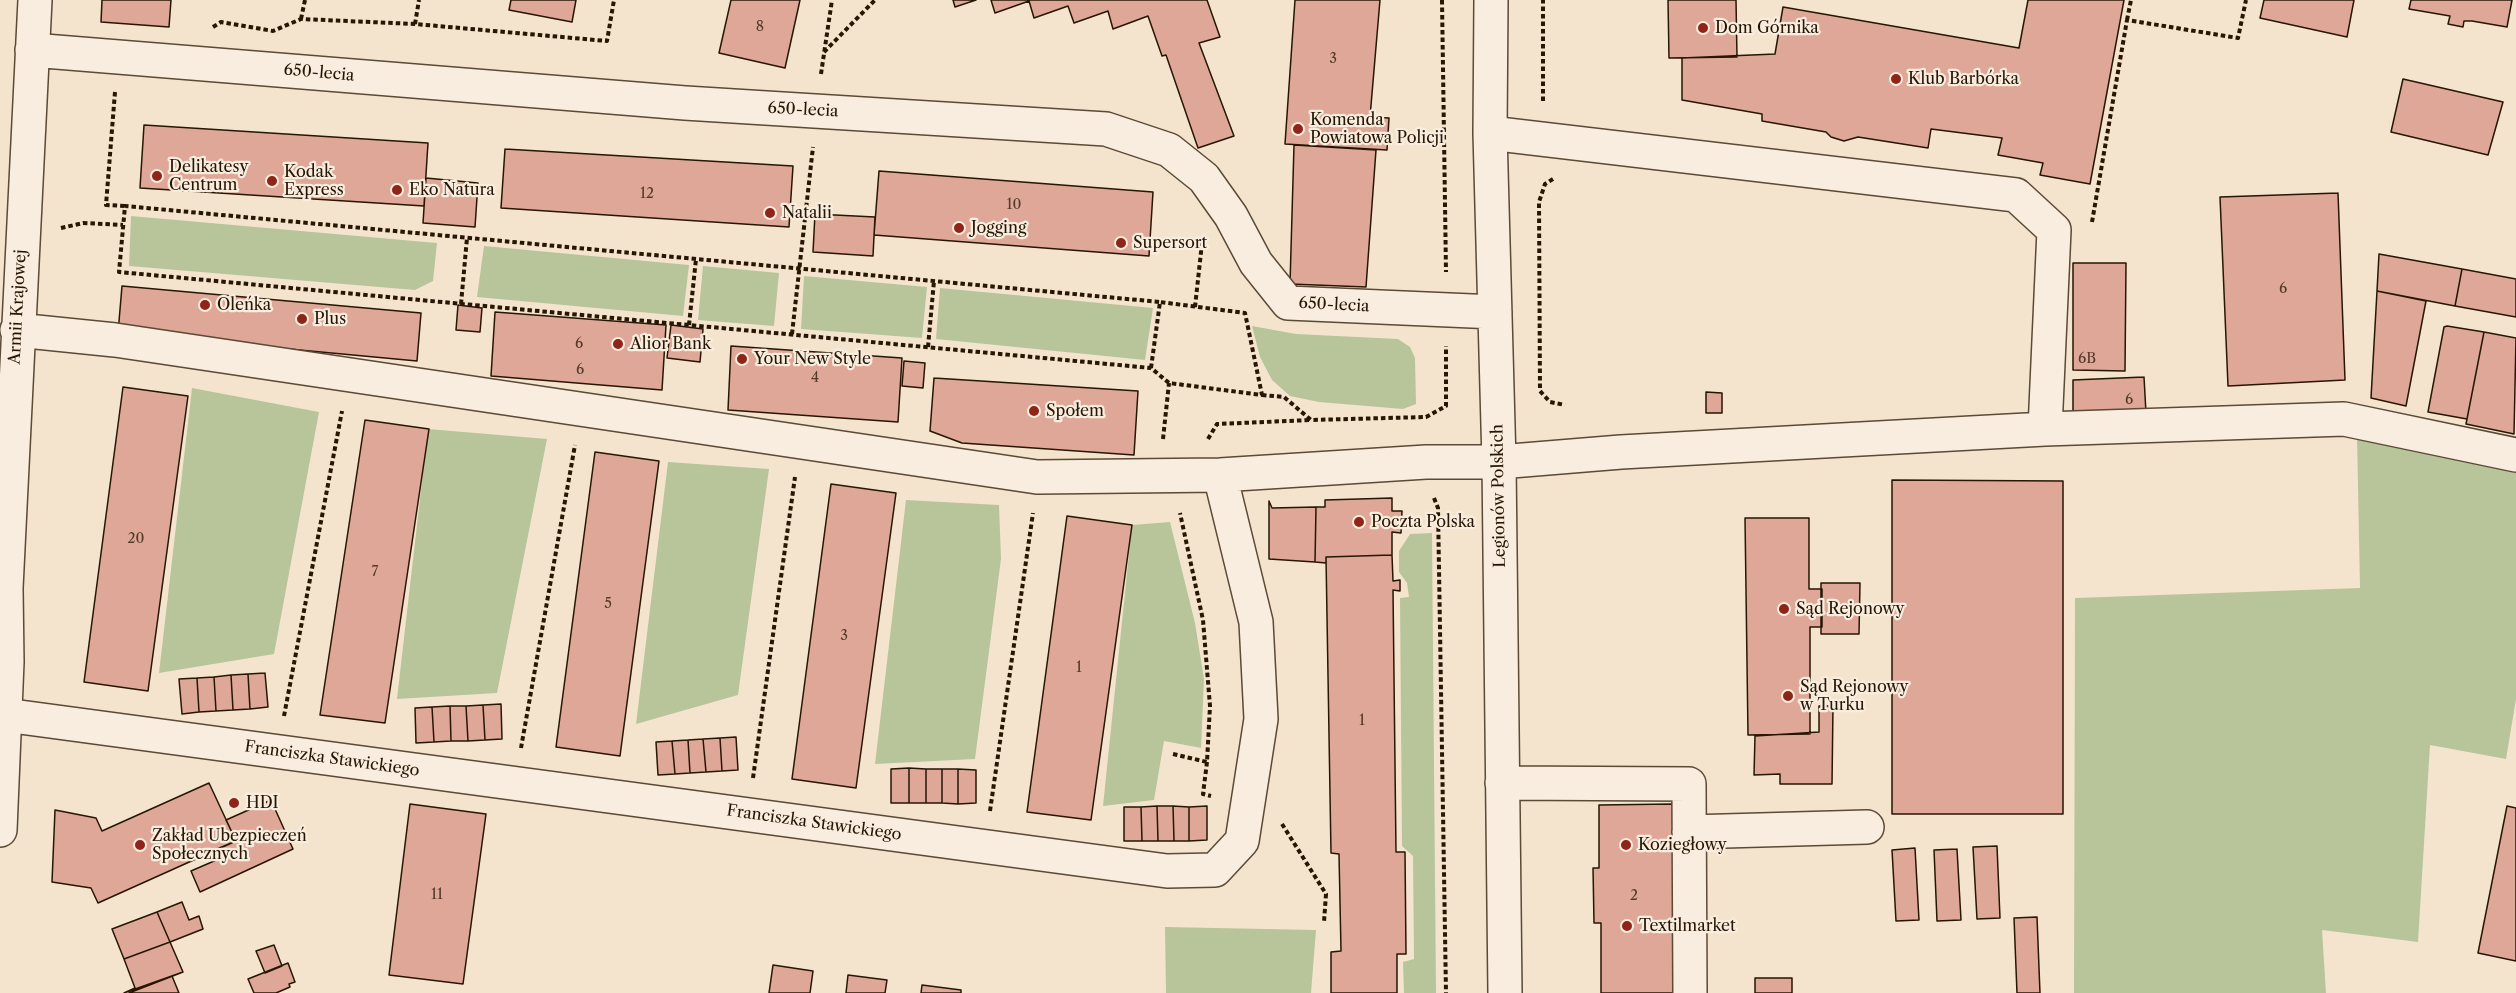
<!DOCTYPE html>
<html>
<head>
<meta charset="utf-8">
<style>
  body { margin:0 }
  canvas { display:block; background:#f4e4cd }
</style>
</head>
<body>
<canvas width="2516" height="993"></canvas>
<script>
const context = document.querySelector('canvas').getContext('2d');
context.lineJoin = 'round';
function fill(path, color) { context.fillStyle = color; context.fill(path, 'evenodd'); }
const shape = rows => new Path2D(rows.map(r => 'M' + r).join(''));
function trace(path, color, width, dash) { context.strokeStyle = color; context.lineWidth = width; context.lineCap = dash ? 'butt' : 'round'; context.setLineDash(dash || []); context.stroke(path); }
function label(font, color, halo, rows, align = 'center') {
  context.font = font + ' "Libre Caslon Text",serif'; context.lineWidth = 4.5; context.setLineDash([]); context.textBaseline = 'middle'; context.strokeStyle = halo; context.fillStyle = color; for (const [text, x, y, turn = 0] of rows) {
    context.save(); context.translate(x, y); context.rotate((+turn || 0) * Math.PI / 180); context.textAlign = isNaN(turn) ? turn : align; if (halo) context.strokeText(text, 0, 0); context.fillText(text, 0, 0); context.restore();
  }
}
fill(shape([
  [131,216,437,243,433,281,415,290,129,266],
  [484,246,689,265,683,316,477,297],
  [703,266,779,273,774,326,698,320],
  [804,276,927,287,922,338,801,329],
  [940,288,1153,308,1145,360,936,339],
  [1252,326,1296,334,1398,339,1410,347,1415,358,1416,404,1403,409,1319,402,1290,396,1272,380,1260,357],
  [192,388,319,412,274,654,159,673],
  [428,429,547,439,497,693,397,699],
  [2394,434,2516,473,2516,699,2506,759,2430,745,2418,942,2322,930,2326,993,2074,993,2075,598,2360,588,2357,435],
  [668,462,769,469,738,695,636,724],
  [906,500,999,505,1001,559,975,759,875,764],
  [1170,522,1195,623,1204,679,1201,748,1164,741,1154,800,1103,806,1132,525],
  [1432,533,1436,993,1404,993,1403,962,1414,959,1413,856,1402,846,1400,598,1409,597,1407,583,1399,572,1399,551,1410,534],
  [1165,927,1316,930,1311,993,1166,993]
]), '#b8c59b');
const building = shape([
  [102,0,171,0,169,27,101,22,102,0],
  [511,0,576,0,572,22,509,10,511,0],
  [731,0,800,0,785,68,719,53,731,0],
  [953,0,976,0,955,7,953,0],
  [991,0,1207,0,1220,37,1199,43,1234,136,1198,148,1166,55,1162,56,1148,16,1113,29,1108,11,1074,23,1068,6,1034,18,1029,1,995,13,991,0],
  [1295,0,1380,0,1370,117,1389,118,1387,150,1285,144,1295,0],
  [1668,0,1736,0,1737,57,1669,58,1668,0],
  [2028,0,2124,0,2090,184,2040,175,2043,163,1998,155,2002,138,1931,129,1928,148,1858,137,1844,141,1831,137,1826,132,1762,121,1762,114,1682,100,1682,58,1775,54,1783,7,2019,48,2028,0],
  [2264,0,2354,0,2347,37,2260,18,2264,0],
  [2411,0,2512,0,2507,27,2472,21,2464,21,2463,27,2448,24,2450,16,2409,9,2411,0],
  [2403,79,2503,102,2488,155,2391,132,2403,79],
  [144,125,428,143,424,206,140,188,144,125],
  [1294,145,1376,150,1366,287,1290,284,1294,145],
  [505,149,793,166,789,227,501,208,505,149],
  [879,171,1153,192,1149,256,874,235,879,171],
  [426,178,478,183,475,227,423,223,426,178],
  [2338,193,2345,380,2228,386,2220,197,2338,193],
  [815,214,875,217,873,256,813,252,815,214],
  [2379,254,2462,269,2455,306,2377,291,2379,254],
  [2073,263,2126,263,2125,371,2073,370,2073,263],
  [2462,269,2516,279,2516,317,2455,306,2462,269],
  [122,286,421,313,417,361,118,333,122,286],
  [2377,291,2426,301,2406,406,2371,398,2377,291],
  [458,305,482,308,480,332,456,330,458,305],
  [495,312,666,325,662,390,491,376,495,312],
  [671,325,703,329,700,362,667,358,671,325],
  [2447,326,2484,332,2467,419,2428,412,2444,327,2447,326],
  [2484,332,2516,338,2514,434,2466,424,2484,332],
  [731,346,902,358,898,422,728,410,731,346],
  [904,361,925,363,923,388,902,386,904,361],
  [2144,377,2146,413,2073,417,2073,380,2144,377],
  [934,378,1138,391,1134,455,962,443,930,431,934,378],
  [123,387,188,396,148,691,84,682,123,387],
  [1706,392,1722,393,1722,413,1706,413,1706,392],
  [365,420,429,429,385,723,320,715,365,420],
  [595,452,659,461,620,756,556,747,595,452],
  [1892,480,2063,481,2063,814,1892,814,1892,480],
  [831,484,896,493,856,788,792,779,831,484],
  [1392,498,1392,511,1402,511,1401,533,1392,532,1392,555,1326,557,1326,563,1315,562,1316,507,1325,507,1325,500,1392,498],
  [1269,501,1272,508,1316,507,1315,562,1269,559,1269,501],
  [1067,516,1132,525,1091,820,1027,812,1067,516],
  [1745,518,1809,518,1809,589,1822,589,1822,627,1810,627,1810,734,1748,735,1745,518],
  [1392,555,1393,581,1400,580,1400,591,1393,590,1396,852,1405,852,1406,954,1397,954,1397,993,1331,993,1331,952,1341,951,1339,854,1331,853,1326,557,1392,555],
  [1821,583,1860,583,1859,634,1821,634,1821,583],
  [265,673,268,707,250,709,248,674,265,673],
  [248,674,250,709,233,710,231,675,248,674],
  [231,675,233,710,216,711,214,677,231,675],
  [214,677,216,711,199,712,197,678,214,677],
  [197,678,199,712,182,714,179,679,197,678],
  [501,704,502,739,485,740,483,705,501,704],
  [483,705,485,740,468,741,466,706,483,705],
  [450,706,451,741,434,742,432,707,450,706],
  [450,706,466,706,468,741,451,741,450,706],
  [1819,706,1833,706,1832,784,1780,784,1780,774,1754,775,1755,736,1819,732,1819,706],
  [432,707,434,742,416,743,415,708,432,707],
  [736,737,738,770,722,771,720,738,736,737],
  [720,738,722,771,706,772,703,739,720,738],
  [703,739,706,772,690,773,688,740,703,739],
  [688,740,690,773,675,774,672,741,688,740],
  [672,741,675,774,658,775,656,742,672,741],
  [909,768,909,803,891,803,891,769,909,768],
  [909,768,926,769,926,803,909,803,909,768],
  [926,769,942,769,942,803,926,803,926,769],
  [942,769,958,769,958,804,942,803,942,769],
  [958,769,976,770,976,803,958,804,958,769],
  [209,783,236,841,98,903,91,888,52,882,55,810,96,818,102,831,209,783],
  [271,800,293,849,200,892,191,871,221,858,217,849,236,841,226,820,271,800],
  [410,804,486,814,463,984,389,975,410,804],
  [1673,804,1674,993,1601,993,1601,923,1594,923,1593,868,1599,868,1599,805,1673,804],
  [1157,806,1158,841,1142,841,1141,807,1157,806],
  [1157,806,1173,806,1174,841,1158,841,1157,806],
  [1173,806,1189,807,1189,841,1174,841,1173,806],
  [1207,806,1207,840,1189,841,1189,807,1207,806],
  [2507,806,2516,808,2516,961,2478,953,2507,806],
  [1124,807,1141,807,1142,841,1124,841,1124,807],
  [1997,846,2000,918,1977,919,1973,847,1997,846],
  [1915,848,1919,920,1896,921,1892,850,1915,848],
  [1957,849,1961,920,1937,921,1934,850,1957,849],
  [182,902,189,920,199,916,203,929,170,942,157,912,182,902],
  [157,912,170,942,124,959,112,929,157,912],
  [2037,917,2040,993,2017,993,2014,918,2037,917],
  [170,942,183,972,124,993,135,988,124,959,170,942],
  [274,945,282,966,265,973,256,951,274,945],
  [288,963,295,982,289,984,290,987,276,993,254,993,248,979,288,963],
  [773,965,813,971,810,993,769,993,773,965],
  [183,972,172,976,179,993,129,993,183,972],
  [848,975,887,980,885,993,846,993,848,975],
  [1755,978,1792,978,1792,993,1755,993,1755,978],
  [922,985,961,990,961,993,921,993,922,985]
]);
fill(building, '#dea798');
trace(building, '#261603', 1.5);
const minor = shape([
  [1491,0,1490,133,1499,462,1505,993],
  [32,50,685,103,1106,129,1169,150,1204,178,1231,216,1256,263,1288,303,1495,312],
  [17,330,115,340,1037,477,1220,475,1426,462,1499,462,1621,452,2045,429,2054,230,2016,195,1490,133],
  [2045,429,2344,419,2516,455],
  [5,715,1167,871,1215,870,1242,841,1261,719,1256,622,1220,475],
  [1502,783,1689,784,1690,993],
  [0,830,7,662,6,588,35,0],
  [1689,832,1867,827]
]);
trace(minor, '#5a4a36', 36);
trace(shape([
  [1442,0,1446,272],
  [301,19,305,0],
  [2127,20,2131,0],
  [415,24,419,0],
  [213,27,221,22,273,31,301,19,415,24,607,41,614,0],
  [824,52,875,0],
  [821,74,832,0],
  [115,92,106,205,125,206],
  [1543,101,1543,0],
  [1553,179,1545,184,1539,202,1540,391,1550,402,1565,405],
  [2092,222,2127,20,2238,38,2246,0],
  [61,228,83,223,123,225],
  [461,304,467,238],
  [1195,307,1202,243],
  [689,325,696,259],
  [792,334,813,147],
  [928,347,934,281],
  [1151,368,1160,302,1245,313,1262,395,1169,383,1151,368,119,272,125,206,1160,302],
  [1262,395,1284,397,1311,420,1426,417,1446,406,1446,346],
  [1163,439,1169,383],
  [1208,439,1217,424,1311,420],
  [1434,498,1438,508,1446,993],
  [284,716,342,411],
  [521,748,575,445],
  [1173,754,1207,762,1210,706,1203,620,1180,513],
  [1207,762,1203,794,1211,796],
  [753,778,795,477],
  [990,811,1033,513],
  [1282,824,1326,894,1324,922]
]), '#261603', 4, [4.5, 3]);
trace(minor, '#f8edde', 33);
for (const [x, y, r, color] of [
  [1703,28,6,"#8f2418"],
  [1896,79,6,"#8f2418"],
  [1298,129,6,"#8f2418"],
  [157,176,6,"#8f2418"],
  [272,181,6,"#8f2418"],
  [397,190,6,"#8f2418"],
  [770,213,6,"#8f2418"],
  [959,228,6,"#8f2418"],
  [1121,243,6,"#8f2418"],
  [205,305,6,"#8f2418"],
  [302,319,6,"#8f2418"],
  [618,344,6,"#8f2418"],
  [742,359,6,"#8f2418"],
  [1034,411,6,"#8f2418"],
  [1359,522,6,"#8f2418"],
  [1784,609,6,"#8f2418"],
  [1788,696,6,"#8f2418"],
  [234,803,6,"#8f2418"],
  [140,845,6,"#8f2418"],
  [1626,845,6,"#8f2418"],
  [1627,926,6,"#8f2418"]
]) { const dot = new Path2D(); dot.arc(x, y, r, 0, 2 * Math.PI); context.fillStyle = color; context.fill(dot); trace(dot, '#f8edde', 2); }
label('14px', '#543a28', null, [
  ["8",760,27],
  ["3",1333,59],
  ["12",647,194],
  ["10",1014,205],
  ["6",2283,289],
  ["6",579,344],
  ["6B",2087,359],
  ["6",580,370],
  ["4",815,378],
  ["6",2129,400],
  ["20",136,539],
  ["7",375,572],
  ["5",608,604],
  ["3",844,636],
  ["1",1079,668],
  ["1",1362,721],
  ["11",437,895],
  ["2",1634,896]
]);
label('16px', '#261603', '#f8edde', [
  ["Dom Górnika",1715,28],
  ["Klub Barbórka",1908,79],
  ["Komenda",1310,120],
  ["Powiatowa Policji",1310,138],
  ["Delikatesy",169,167],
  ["Centrum",169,185],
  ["Kodak",284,172],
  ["Express",284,190],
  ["Eko Natura",409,190],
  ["Natalii",782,213],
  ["Jogging",971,228],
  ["Supersort",1133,243],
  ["Oleńka",217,305],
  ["Plus",314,319],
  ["Alior Bank",630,344],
  ["Your New Style",754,359],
  ["Społem",1046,411],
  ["Poczta Polska",1371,522],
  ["Sąd Rejonowy",1796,609],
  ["Sąd Rejonowy",1800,687],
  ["w Turku",1800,705],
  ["HDI",246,803],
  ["Zakład Ubezpieczeń",152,836],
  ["Społecznych",152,854],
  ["Koziegłowy",1638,845],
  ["Textilmarket",1639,926]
], 'left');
label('16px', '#261603', '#f8edde', [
  ["650-lecia",319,73,5],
  ["650-lecia",803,110,3],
  ["650-lecia",1334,305,3],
  ["Armii Krajowej",18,307,-87],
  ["Legionów Polskich",1499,496,-91],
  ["Franciszka Stawickiego",332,759,8],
  ["Franciszka Stawickiego",814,823,8]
]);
</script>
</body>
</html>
